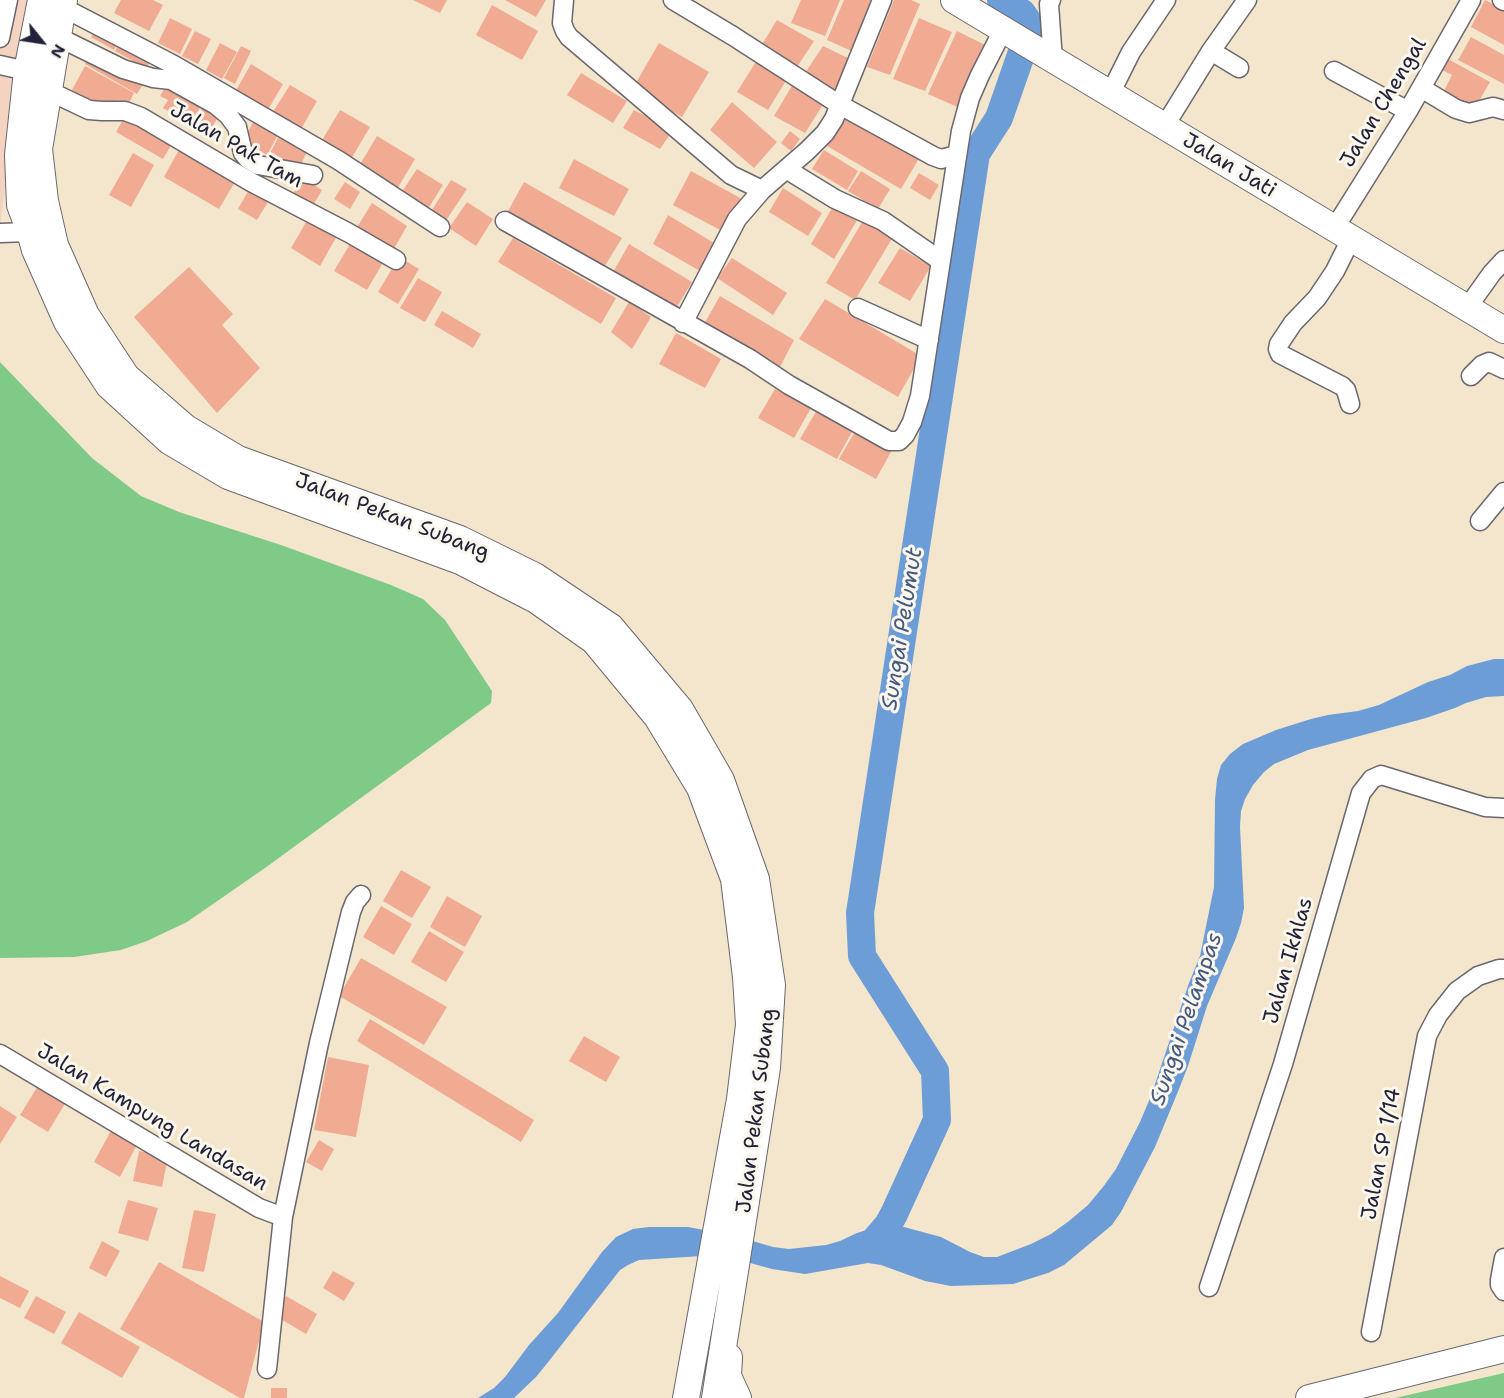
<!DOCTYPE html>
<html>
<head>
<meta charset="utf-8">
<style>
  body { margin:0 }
  #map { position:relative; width:1504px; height:1398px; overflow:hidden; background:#f3e6cc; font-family:"Shantell Sans",sans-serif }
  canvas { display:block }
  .north { position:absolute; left:12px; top:12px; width:60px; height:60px; -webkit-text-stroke:4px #fbf7ec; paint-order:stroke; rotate:120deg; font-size:16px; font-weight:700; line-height:24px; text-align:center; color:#22223b }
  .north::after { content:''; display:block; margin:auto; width:21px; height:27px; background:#22223b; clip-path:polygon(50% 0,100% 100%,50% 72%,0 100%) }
</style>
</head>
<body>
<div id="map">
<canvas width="1504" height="1398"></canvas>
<div class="north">N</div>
</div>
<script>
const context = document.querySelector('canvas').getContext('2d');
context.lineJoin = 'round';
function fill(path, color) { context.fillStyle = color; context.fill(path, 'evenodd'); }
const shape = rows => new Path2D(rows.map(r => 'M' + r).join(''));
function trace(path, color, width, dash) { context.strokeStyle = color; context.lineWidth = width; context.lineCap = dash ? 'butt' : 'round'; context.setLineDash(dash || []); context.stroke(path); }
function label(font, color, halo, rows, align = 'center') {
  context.font = font + ' "Shantell Sans",sans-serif'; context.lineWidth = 6; context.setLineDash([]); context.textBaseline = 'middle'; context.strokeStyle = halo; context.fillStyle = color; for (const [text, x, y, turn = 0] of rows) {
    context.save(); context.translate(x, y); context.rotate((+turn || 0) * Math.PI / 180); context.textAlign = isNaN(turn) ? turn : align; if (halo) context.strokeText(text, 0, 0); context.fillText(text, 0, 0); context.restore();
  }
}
fill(shape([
  [0,0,30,0,0,227]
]), '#f4d3c0');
fill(shape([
  [0,362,92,458,141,496,179,512,281,545,391,585,423,599,445,620,492,691,491,703,265,868,187,922,147,941,121,950,74,957,0,958],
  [1504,1373,1504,1398,1395,1398]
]), '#80ca88');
fill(shape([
  [1494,659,1504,659,1504,696,1486,697,1466,703,1455,708,1426,718,1308,750,1274,764,1264,772,1253,785,1245,799,1241,811,1240,827,1244,908,1241,923,1236,938,1207,1006,1188,1066,1179,1089,1155,1147,1121,1212,1112,1225,1064,1265,1048,1273,1013,1284,951,1286,925,1281,881,1265,868,1263,805,1274,772,1269,743,1261,702,1256,639,1260,628,1265,620,1270,549,1361,536,1377,514,1398,478,1398,494,1388,505,1377,529,1345,558,1313,602,1252,616,1237,633,1229,649,1227,688,1227,736,1236,773,1247,789,1249,826,1245,840,1241,857,1233,876,1227,888,1225,904,1227,941,1237,970,1252,984,1257,997,1257,1031,1244,1051,1234,1069,1221,1088,1205,1103,1187,1116,1169,1140,1122,1151,1096,1189,983,1200,956,1214,887,1215,800,1217,779,1221,765,1230,754,1243,744,1276,730,1311,719,1328,715,1358,711,1379,705,1428,682,1450,675,1467,666]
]), '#6d9dd7');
trace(shape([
  [869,1247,888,1225,894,1214,937,1120,935,1071,862,956,860,913,976,154,999,118,1031,26,1022,13,1001,0]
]), '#6d9dd7', 28);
fill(shape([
  [121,0,153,0,163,5,149,31,114,13],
  [413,0,447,0,440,13],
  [505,0,546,0,536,17],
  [801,0,840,0,825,36,791,23],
  [844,0,879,0,856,53,827,40],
  [894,0,911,0,920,4,890,75,867,67],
  [1485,0,1504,10,1504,45,1471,27],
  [492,5,538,31,522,60,476,35],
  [170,18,192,29,180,54,158,43],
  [919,18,952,32,925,91,893,79],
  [777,20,814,41,797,67,761,46],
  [98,24,121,37,114,50,91,37],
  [195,31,211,39,198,64,182,56],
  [957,31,989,47,962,109,928,94],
  [1471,37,1504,55,1504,84,1458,60],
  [123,38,154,55,146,68,115,51],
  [220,43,237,52,222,79,206,70],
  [659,43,709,72,682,117,633,88],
  [241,46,251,51,235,84,224,78],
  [823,46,852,60,833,92,803,76],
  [92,52,145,81,137,94,85,64],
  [1448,59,1490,82,1475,108,1444,91,1452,75,1442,70],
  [757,60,787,79,768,110,737,92],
  [251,64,283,84,266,113,234,94],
  [85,66,134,93,128,105,118,100,114,107,109,109,72,90],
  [581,73,627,101,613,123,567,95],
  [793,84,824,103,805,133,774,116],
  [290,85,317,101,300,131,271,115],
  [166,86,204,100,191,124,163,108,168,100,160,96],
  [208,98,224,107,208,134,193,126],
  [732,102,777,142,754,168,710,130],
  [131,106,178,133,163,159,116,132],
  [340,110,370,127,351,159,321,142],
  [634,110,673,130,660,149,623,128],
  [848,112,921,155,901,189,827,146],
  [253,122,278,135,267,155,243,142],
  [790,131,800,139,791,151,781,143],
  [279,136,307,152,298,170,269,155],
  [377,136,415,159,397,189,359,166],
  [181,146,236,180,219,209,164,177],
  [824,150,858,171,847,190,812,169],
  [133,153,154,165,131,207,109,195],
  [574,159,629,189,614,216,559,188],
  [417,169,443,185,426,212,399,196],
  [691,171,742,199,724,232,673,205],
  [861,171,890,189,878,209,848,191],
  [919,173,939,185,930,200,910,188],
  [303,178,322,190,311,209,291,197],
  [451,180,467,189,445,222,430,213],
  [345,182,360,192,350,209,334,199],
  [524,182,622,238,603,269,507,213],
  [251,186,271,197,257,220,238,209],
  [783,188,822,213,808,236,769,212],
  [467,202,493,219,476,246,449,228],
  [372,203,407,226,392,252,356,229],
  [835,203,859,217,834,259,811,244],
  [668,215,714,243,700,271,653,244],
  [308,219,338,234,320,266,291,248],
  [864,219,893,237,855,300,826,283],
  [513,238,616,298,601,324,498,262],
  [353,239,385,259,367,290,334,271],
  [629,244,692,282,675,310,612,274],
  [900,248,931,266,910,301,878,283],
  [399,257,419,269,398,304,378,292],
  [732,258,787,293,773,315,717,278],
  [189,267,233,314,222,325,260,368,217,413,134,317],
  [418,278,442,292,425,322,400,308],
  [720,296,794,340,779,369,704,324],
  [825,299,921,356,898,397,799,339],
  [629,302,651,317,632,349,611,332],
  [442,311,481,334,473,348,434,325],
  [676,333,721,359,705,388,659,364],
  [775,389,811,408,794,438,758,418],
  [817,410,853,430,837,459,800,439],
  [856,430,892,450,876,479,839,459],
  [401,870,431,887,412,918,383,901],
  [447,896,482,916,465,947,430,927],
  [381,906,412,924,394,955,363,937],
  [429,931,464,952,446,982,411,962],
  [361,958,447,1007,424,1045,339,996],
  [370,1019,534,1120,521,1142,357,1041],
  [584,1036,620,1057,606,1082,569,1061],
  [328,1057,369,1065,356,1137,314,1130],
  [38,1086,66,1102,48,1132,20,1115],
  [0,1106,17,1117,0,1144],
  [113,1127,139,1141,120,1177,94,1162],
  [319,1140,334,1149,322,1171,306,1162],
  [139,1151,168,1157,162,1187,133,1181],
  [128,1200,158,1208,148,1241,118,1233],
  [194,1210,216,1214,204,1272,182,1268],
  [102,1241,120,1251,106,1277,89,1268],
  [159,1262,264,1322,244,1398,240,1398,120,1329],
  [333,1271,355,1283,344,1301,323,1288],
  [0,1276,29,1291,20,1308,0,1298],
  [36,1296,66,1312,54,1334,24,1318],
  [286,1296,317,1314,306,1334,274,1315],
  [79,1312,140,1347,122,1378,61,1343],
  [271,1388,287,1388,287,1398,271,1398]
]), '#f0ab92');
const street = shape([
  [564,0,562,23,565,31,569,37,731,175,762,190],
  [673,0,733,36,840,105,933,156,941,159,957,155],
  [1051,0,1049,4,1053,61],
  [1502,0,1504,1],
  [62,7,174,65,338,160,440,227],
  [58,37,123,69,153,78,171,80,216,105,228,115,237,127,243,153,248,159,258,165,313,175],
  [0,38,8,0],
  [1211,51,1239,68],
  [0,65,27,71],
  [1334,71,1408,111],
  [1421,88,1456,109,1469,113,1493,107,1504,110],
  [49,91,89,110,102,111,125,111,141,117,251,182,349,233,396,260],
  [1110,94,1131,52,1166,0],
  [1164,127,1211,51,1247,0],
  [786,169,835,199,883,221,941,261],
  [505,221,750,359,789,385,889,441,899,441,905,435,912,422,920,396,961,131,970,98,980,75,1003,30],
  [1334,229,1408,111,1471,0],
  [0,233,30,232],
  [858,308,929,340],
  [1467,308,1492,273,1504,260],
  [683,323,737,219,762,190,807,151,825,133,834,119,882,0],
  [1471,376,1482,365,1489,362,1504,369],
  [1350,404,1346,390,1342,386,1280,354,1278,349,1279,344,1293,323,1317,298,1335,271,1351,239],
  [1480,521,1504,492],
  [0,1054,259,1208,283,1217],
  [1504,1258,1500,1280,1500,1285,1504,1291],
  [1209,1287,1283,1064,1361,793,1372,779,1381,775,1485,807,1504,808],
  [1371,1332,1427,1036,1438,1015,1457,991,1478,976,1499,969,1504,969],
  [267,1369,283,1217,319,1043,351,912,355,902,361,895]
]);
const secondary = shape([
  [41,0,27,71,18,155,20,205,30,232,35,250,67,322,109,386,169,441,228,476,460,561,536,600,594,641,657,717,700,788,734,879,746,977,749,1025,740,1099,686,1398],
  [64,0,39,149,45,201,55,245,86,315,126,376,186,428,238,459,460,539,535,576,611,627,680,709,721,780,756,879,772,985,767,1068,715,1398],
  [954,0,1504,330],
  [729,1357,728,1376,738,1398],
  [1309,1398,1504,1349]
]);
trace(street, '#6b676e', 21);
trace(secondary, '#6b676e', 28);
trace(street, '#fff', 18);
trace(secondary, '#fff', 26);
label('21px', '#22223b', '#fbf7ec', [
  ["Jalan Chengal",1384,103,-59],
  ["Jalan Pak Tam",236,146,30],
  ["Jalan Jati",1229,166,31],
  ["Jalan Pekan Subang",392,517,21],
  ["Jalan Ikhlas",1289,961,-74],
  ["Jalan Pekan Subang",757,1111,-83],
  ["Jalan Kampung Landasan",152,1118,31],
  ["Jalan SP 1/14",1382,1154,-79]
]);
label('italic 22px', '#445981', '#fbf7ec', [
  ["Sungai Pelumut",903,629,-81],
  ["Sungai Pelampas",1187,1019,-71]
]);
</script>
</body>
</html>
